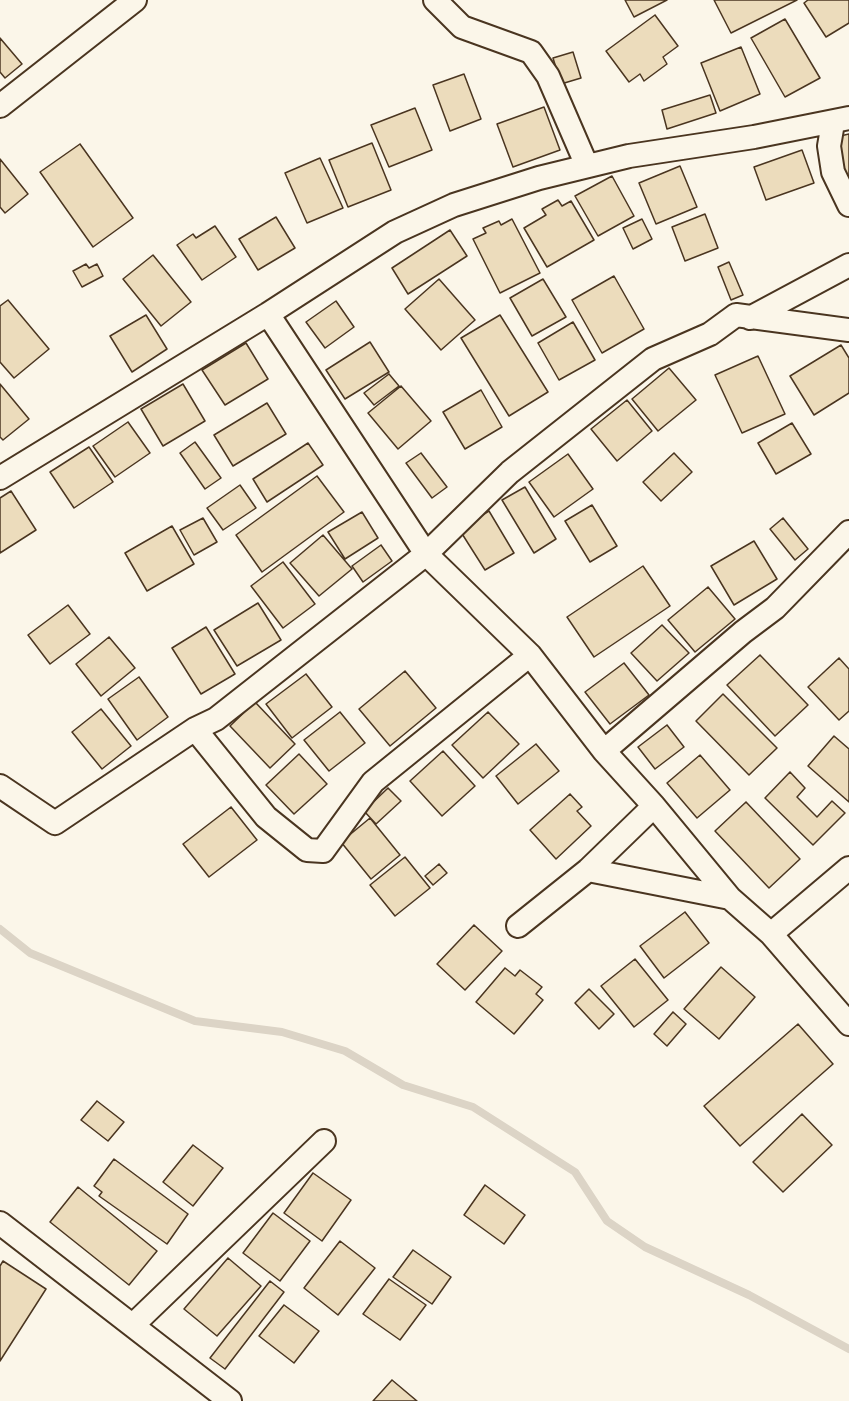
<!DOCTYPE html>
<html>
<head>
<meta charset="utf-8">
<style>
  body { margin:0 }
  canvas { display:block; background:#fbf6e9 }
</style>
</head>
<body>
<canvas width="849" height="1401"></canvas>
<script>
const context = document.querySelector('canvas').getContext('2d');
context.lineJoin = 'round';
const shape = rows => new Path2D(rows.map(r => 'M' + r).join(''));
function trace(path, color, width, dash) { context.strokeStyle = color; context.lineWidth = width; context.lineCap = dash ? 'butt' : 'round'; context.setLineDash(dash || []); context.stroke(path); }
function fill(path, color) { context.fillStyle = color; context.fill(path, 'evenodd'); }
trace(shape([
  [0,929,30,953,195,1021,282,1032,345,1051,403,1085,473,1107,575,1172,607,1221,645,1247,749,1295,849,1349]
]), '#dcd4c6', 8);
const building = shape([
  [625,0,667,0,634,17,625,0],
  [714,0,797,0,731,33,714,0],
  [808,0,849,0,849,23,826,37,804,3,808,0],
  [655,15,678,46,663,57,667,64,644,81,640,74,629,82,606,51,655,15],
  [785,19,820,78,785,97,751,38,785,19],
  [0,38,22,64,5,78,0,72,0,38],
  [741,47,760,94,720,111,701,63,741,47],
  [573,52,581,78,561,84,553,58,573,52],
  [464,74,481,119,450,131,433,85,464,74],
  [710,95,716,113,667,129,662,110,710,95],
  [544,107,560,150,513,167,497,124,544,107],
  [415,108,432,150,389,167,371,125,415,108],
  [849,134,849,188,845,189,836,137,849,134],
  [372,143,391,190,348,207,329,160,372,143],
  [80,144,133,218,93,247,40,172,80,144],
  [802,150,814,183,766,200,754,167,802,150],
  [320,158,343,208,307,223,285,173,320,158],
  [0,159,28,194,5,213,0,207,0,159],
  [680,166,697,207,656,224,639,183,680,166],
  [612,176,634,216,598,236,575,196,612,176],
  [558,200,562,206,571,201,594,240,547,267,524,228,546,215,542,209,558,200],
  [705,214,718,248,685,261,672,227,705,214],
  [276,217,295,248,258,270,239,239,276,217],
  [512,219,540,273,500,293,473,239,486,233,483,228,499,221,501,225,512,219],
  [642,219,652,239,633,249,623,228,642,219],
  [215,226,236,257,202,280,177,245,193,234,196,238,215,226],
  [450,230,467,256,408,294,392,268,450,230],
  [153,255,191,302,161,326,123,279,153,255],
  [729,262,743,295,731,300,718,267,729,262],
  [86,264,89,268,97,264,103,276,82,287,73,271,86,264],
  [614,276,644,329,602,353,572,300,614,276],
  [439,279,475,320,441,350,405,309,439,279],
  [543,279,566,317,532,336,510,298,543,279],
  [8,300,49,349,14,378,0,362,0,306,8,300],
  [336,301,354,327,325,348,306,322,336,301],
  [146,315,167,349,132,372,110,336,146,315],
  [500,315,548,392,509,416,461,338,500,315],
  [573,322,595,360,559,380,538,343,573,322],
  [370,342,389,372,345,399,326,370,370,342],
  [246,343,268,379,225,405,202,370,246,343],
  [841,345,849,358,849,393,814,415,790,376,841,345],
  [758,356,785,414,742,433,715,375,758,356],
  [669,368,696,400,658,431,632,399,669,368],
  [389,374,399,386,374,405,364,393,389,374],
  [0,384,29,419,3,440,0,437,0,384],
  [183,384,205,421,163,446,141,409,183,384],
  [401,386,431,421,398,449,368,413,401,386],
  [481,390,502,427,465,449,443,412,481,390],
  [627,400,652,431,617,461,591,429,627,400],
  [267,403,286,434,233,466,214,435,267,403],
  [128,422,150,453,115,477,93,446,128,422],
  [792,423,811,454,776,474,758,443,792,423],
  [195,442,221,478,205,489,180,453,195,442],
  [308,443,323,465,267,502,253,479,308,443],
  [89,447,113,482,74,508,50,472,89,447],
  [421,453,447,487,432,498,406,463,421,453],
  [674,453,692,472,661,501,643,482,674,453],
  [568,454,593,489,554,517,529,482,568,454],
  [317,476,344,512,262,572,236,535,317,476],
  [240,485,256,508,223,530,207,508,240,485],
  [525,487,556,539,534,553,502,500,525,487],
  [11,491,36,530,0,553,0,498,11,491],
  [592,505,617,546,590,562,565,521,592,505],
  [489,511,514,553,485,570,459,529,489,511],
  [362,512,378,538,345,559,328,532,362,512],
  [203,518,217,542,194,555,180,530,203,518],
  [783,518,808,549,795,560,770,529,783,518],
  [172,526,194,564,147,591,125,553,172,526],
  [323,535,352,569,319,596,290,563,323,535],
  [754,541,777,579,734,605,711,566,754,541],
  [381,545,392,561,363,582,352,566,381,545],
  [283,562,315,604,283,628,251,586,283,562],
  [643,566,670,606,594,657,567,617,643,566],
  [708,587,735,619,695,652,668,620,708,587],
  [258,603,281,640,237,666,214,630,258,603],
  [68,605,90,634,50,664,28,635,68,605],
  [662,625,689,653,657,681,631,653,662,625],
  [206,627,235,674,201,694,172,648,206,627],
  [109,637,135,668,101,696,76,664,109,637],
  [760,655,808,705,775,736,727,685,760,655],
  [839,658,849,669,849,711,839,720,808,687,839,658],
  [624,663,649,695,610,724,585,692,624,663],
  [405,671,436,708,390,746,359,709,405,671],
  [306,674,332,707,292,738,266,704,306,674],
  [139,677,168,717,137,740,108,699,139,677],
  [723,694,777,748,749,775,696,721,723,694],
  [255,702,295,744,270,768,230,726,255,702],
  [101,709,131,746,102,769,72,732,101,709],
  [340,712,365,743,329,771,304,740,340,712],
  [488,712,519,744,483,778,452,745,488,712],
  [667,725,684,747,655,769,638,747,667,725],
  [834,736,849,749,849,802,808,766,834,736],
  [536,744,559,771,518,804,496,776,536,744],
  [443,751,475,786,442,816,410,781,443,751],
  [299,754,327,784,294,814,266,785,299,754],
  [700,755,730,790,697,818,667,783,700,755],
  [790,772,805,788,797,797,817,817,832,801,845,813,813,845,765,798,790,772],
  [388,788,401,801,376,824,364,811,388,788],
  [570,794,582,807,577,811,591,826,556,859,530,830,570,794],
  [746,802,800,859,769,888,715,831,746,802],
  [231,807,257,840,209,877,183,844,231,807],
  [370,818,400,855,371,879,341,842,370,818],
  [405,857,430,888,395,916,370,885,405,857],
  [439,864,447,873,433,885,425,876,439,864],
  [685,912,709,943,664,978,640,946,685,912],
  [474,925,502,951,465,990,437,964,474,925],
  [635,959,668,1000,634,1027,601,986,635,959],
  [721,967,755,997,719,1039,684,1009,721,967],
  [505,968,515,976,520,970,542,987,536,994,543,1000,514,1034,476,1002,505,968],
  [589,989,614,1014,599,1029,575,1003,589,989],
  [673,1012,686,1024,667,1046,654,1034,673,1012],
  [798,1024,833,1064,740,1146,704,1106,798,1024],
  [97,1101,124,1122,108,1141,81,1120,97,1101],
  [802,1114,832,1145,783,1192,753,1162,802,1114],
  [193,1145,223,1168,193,1206,163,1182,193,1145],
  [114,1159,188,1214,167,1244,99,1196,102,1192,94,1186,114,1159],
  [313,1173,351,1200,322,1241,284,1213,313,1173],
  [485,1185,525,1215,504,1244,464,1215,485,1185],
  [78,1187,157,1251,129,1285,50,1222,78,1187],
  [273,1213,310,1241,280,1281,243,1253,273,1213],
  [340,1241,375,1268,338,1315,304,1288,340,1241],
  [413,1250,451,1277,432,1304,393,1277,413,1250],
  [228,1258,261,1286,217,1336,184,1309,228,1258],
  [3,1261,46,1289,0,1361,0,1266,3,1261],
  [389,1279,426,1305,400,1340,363,1314,389,1279],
  [270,1281,284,1292,225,1369,210,1358,270,1281],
  [284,1305,319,1331,294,1363,259,1336,284,1305],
  [392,1380,417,1401,373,1401,392,1380]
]);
fill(building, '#ecdcbc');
trace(building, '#4a3520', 1.5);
const street = shape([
  [435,0,462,27,531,52,548,76,587,166],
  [0,106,135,0],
  [833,123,829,146,833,172,849,205],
  [268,314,426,554,530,655,604,751,654,806,730,898,771,934,849,1024],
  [750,318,849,265],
  [0,478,268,314,395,232,454,205,539,178,629,156,754,137,849,118],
  [195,729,266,817,307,850,323,851,373,782,530,655],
  [604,751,743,632,775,608,849,532],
  [0,786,55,823,195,729,216,719,426,554,510,472,653,359,710,334,736,315,849,330],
  [588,870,730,898],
  [518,926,588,870,654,806],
  [771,934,849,868],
  [0,1223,230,1401],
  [133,1325,324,1141]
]);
trace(street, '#4a3520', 26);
trace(street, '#fbf6e9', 22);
</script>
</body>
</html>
